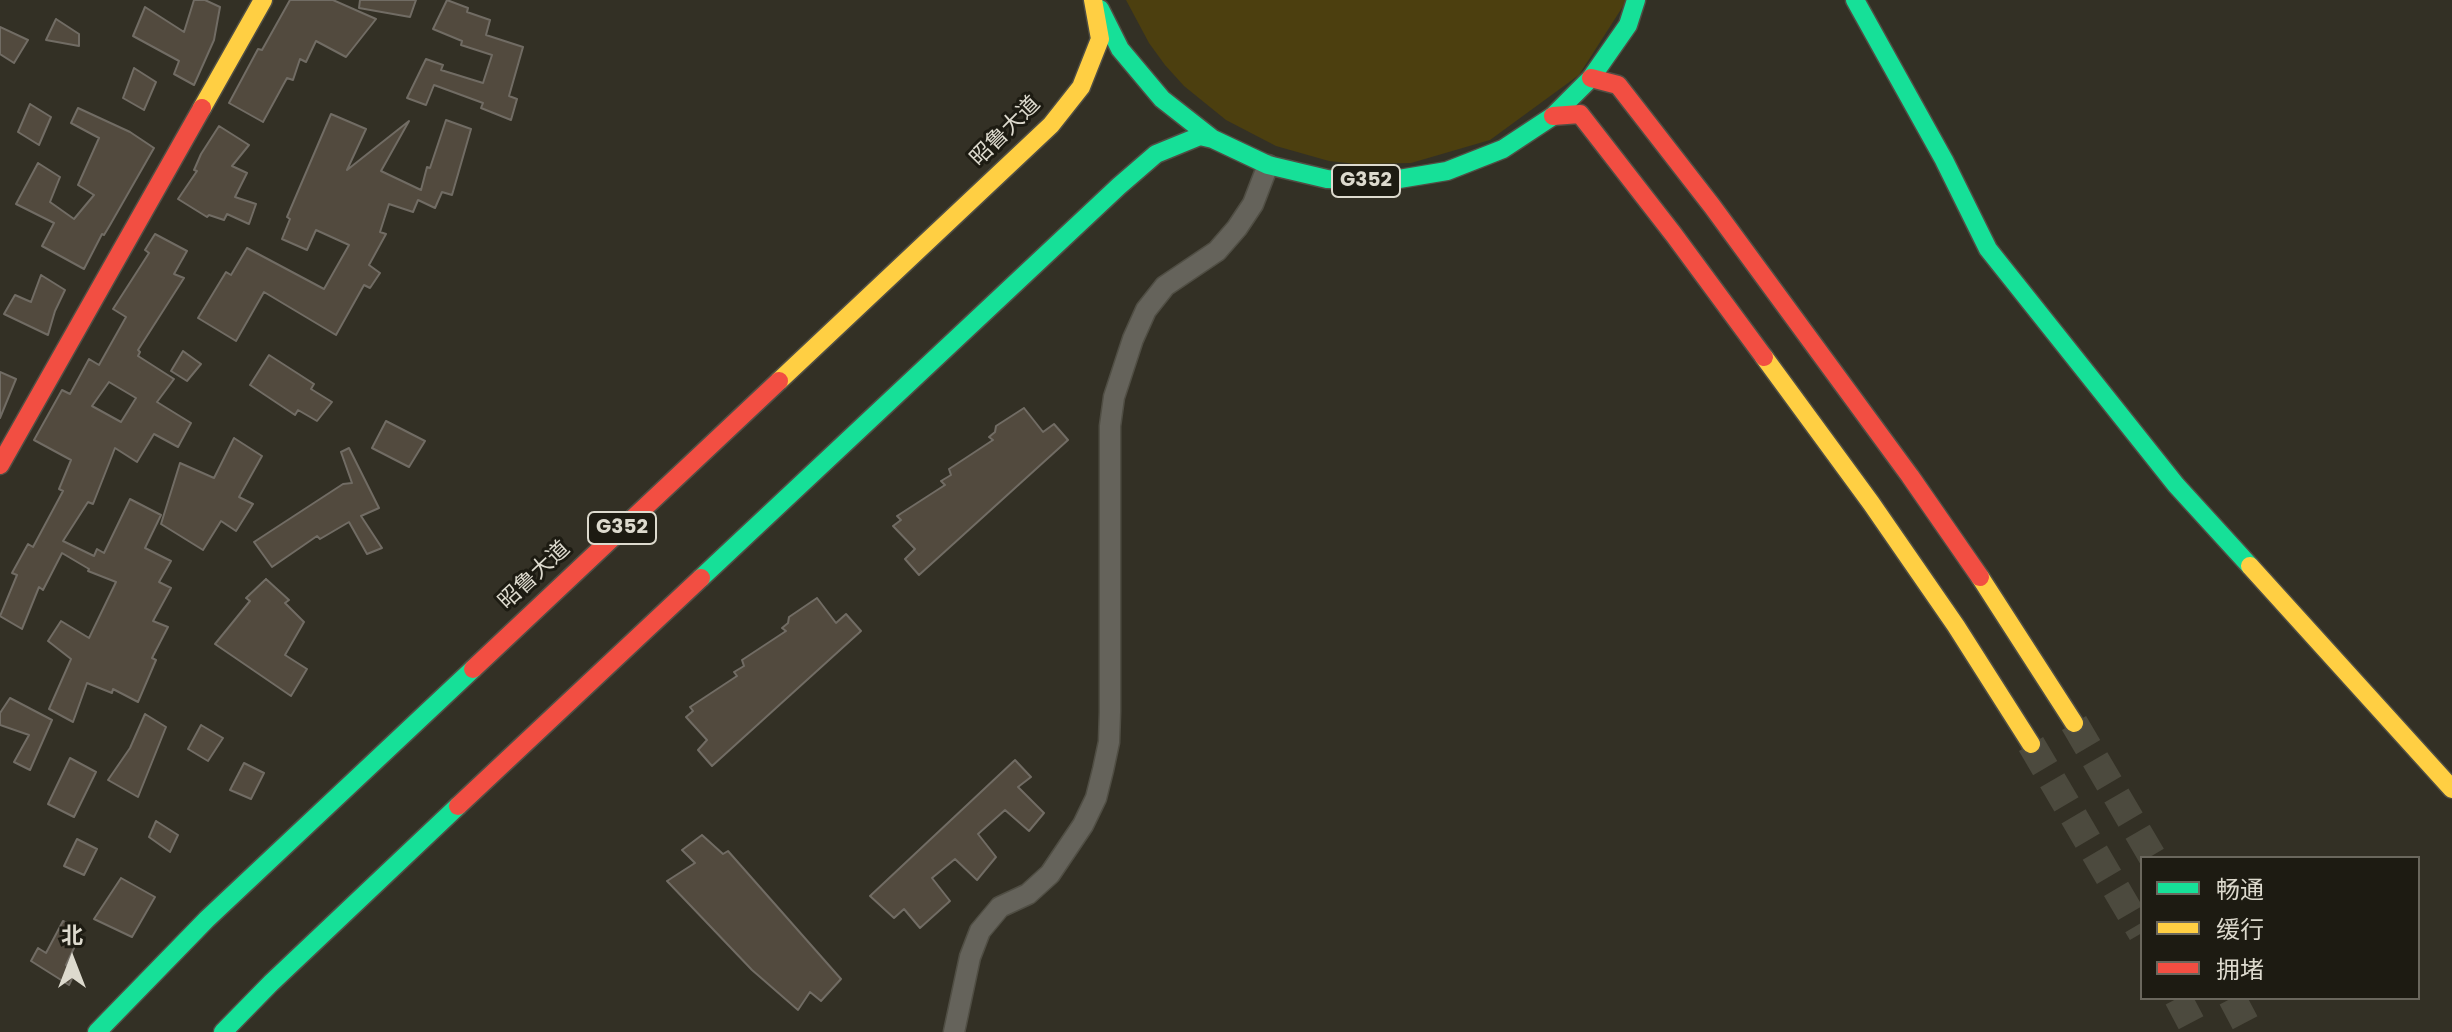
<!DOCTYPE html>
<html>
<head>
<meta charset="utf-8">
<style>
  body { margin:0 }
  #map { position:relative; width:2452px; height:1032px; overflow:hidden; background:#333025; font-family:Poppins,"Noto Sans SC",sans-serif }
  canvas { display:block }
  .legend { position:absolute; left:2140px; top:856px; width:280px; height:144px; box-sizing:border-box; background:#1d1b12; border:2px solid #6a675d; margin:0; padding:10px 14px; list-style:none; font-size:24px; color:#dddace }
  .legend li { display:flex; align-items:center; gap:16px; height:40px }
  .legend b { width:40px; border:2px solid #6a675d }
  .north { position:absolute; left:32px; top:920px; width:80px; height:80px; -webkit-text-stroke:6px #1d1b12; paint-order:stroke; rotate:0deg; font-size:22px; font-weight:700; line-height:32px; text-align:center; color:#dddace }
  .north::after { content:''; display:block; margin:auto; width:28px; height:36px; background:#dddace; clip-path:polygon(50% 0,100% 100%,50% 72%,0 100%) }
</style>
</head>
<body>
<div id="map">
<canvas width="2452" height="1032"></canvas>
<ul class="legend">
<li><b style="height:10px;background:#16e098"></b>畅通</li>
<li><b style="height:10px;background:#ffcf43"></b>缓行</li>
<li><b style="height:10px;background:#f24e42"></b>拥堵</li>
</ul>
<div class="north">北</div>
</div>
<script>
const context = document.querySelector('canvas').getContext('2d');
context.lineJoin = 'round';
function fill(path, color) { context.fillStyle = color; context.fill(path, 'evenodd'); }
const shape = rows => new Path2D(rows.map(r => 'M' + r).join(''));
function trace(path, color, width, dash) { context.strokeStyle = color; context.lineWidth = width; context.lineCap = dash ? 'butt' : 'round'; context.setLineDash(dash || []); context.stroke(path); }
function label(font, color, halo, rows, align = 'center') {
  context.font = font + ' Poppins,"Noto Sans SC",sans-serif'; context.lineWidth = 6; context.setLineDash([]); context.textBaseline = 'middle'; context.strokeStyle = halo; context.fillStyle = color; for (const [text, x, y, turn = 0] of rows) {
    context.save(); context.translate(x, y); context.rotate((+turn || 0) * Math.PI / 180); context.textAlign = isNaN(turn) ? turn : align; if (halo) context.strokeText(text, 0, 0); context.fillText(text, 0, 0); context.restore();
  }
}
fill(shape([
  [1126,0,1627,0,1579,75,1490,140,1411,163,1356,164,1329,161,1276,146,1226,120,1184,86,1165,65,1149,43]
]), '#4c3f0f');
const building = shape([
  [194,0,205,0,220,7,214,40,194,85,174,74,179,61,133,36,145,7,184,32,194,0],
  [290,0,333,0,376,19,346,57,316,41,306,62,300,59,293,80,287,78,263,122,229,103,258,49,262,50,290,0],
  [360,0,416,0,410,17,359,8,360,0],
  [447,0,468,8,467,12,490,20,486,35,523,47,509,96,517,99,511,120,481,108,483,103,434,85,426,105,407,98,426,59,443,65,441,70,483,83,492,55,461,45,462,41,433,29,447,0],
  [56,19,79,34,79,46,46,40,56,19],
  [0,27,28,40,14,63,0,54,0,27],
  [134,68,156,82,144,110,123,98,134,68],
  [30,104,51,117,39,145,18,132,30,104],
  [78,108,130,132,154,148,110,225,104,235,102,234,84,269,42,246,54,223,16,204,38,163,60,177,50,202,74,219,94,195,78,185,99,138,71,123,78,108],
  [331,114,366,129,347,170,409,121,381,171,421,190,427,167,430,168,446,120,471,129,452,195,442,192,435,208,418,200,413,212,389,204,380,232,386,234,369,265,380,273,370,288,364,285,336,335,264,292,236,341,198,318,226,272,231,275,247,248,324,289,349,245,316,230,307,250,282,239,290,219,287,217,331,114],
  [219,126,249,145,232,166,247,173,235,197,256,204,249,224,227,214,224,220,209,215,207,217,178,199,197,171,194,170,201,154,219,126],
  [155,234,187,251,174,274,184,278,138,350,140,352,138,356,174,379,157,402,191,423,178,447,154,434,137,462,115,448,93,504,88,502,63,541,94,556,97,549,104,553,130,499,161,515,145,548,171,561,159,582,171,588,153,621,168,627,152,658,156,660,138,702,113,689,112,693,87,683,73,722,49,709,71,659,48,641,61,621,89,638,116,582,88,571,89,569,62,553,43,590,39,587,22,629,0,616,17,575,12,573,28,544,33,547,63,491,59,489,71,460,34,440,62,390,70,394,89,359,99,365,126,317,113,309,149,253,145,250,155,234],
  [109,382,136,398,121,422,92,406,109,382],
  [41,275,65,290,55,311,48,335,4,314,15,295,31,302,41,275],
  [183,351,201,364,187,381,171,371,183,351],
  [269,355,314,384,311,389,332,402,317,421,298,410,295,415,250,385,269,355],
  [0,372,16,379,0,418,0,372],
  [1024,408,1043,432,1054,424,1068,440,919,575,905,559,915,549,893,526,901,520,897,516,945,485,941,481,951,475,949,469,993,440,989,437,995,432,996,426,1024,408],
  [386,421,425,441,409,467,372,448,386,421],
  [234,438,262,456,239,497,253,504,236,531,221,521,203,550,161,524,180,463,214,478,234,438],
  [349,448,379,508,361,516,382,548,367,554,349,522,320,539,317,536,272,567,254,542,343,484,352,483,341,452,349,448],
  [266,579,289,600,285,603,304,622,285,655,307,669,291,696,215,644,250,601,246,598,266,579],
  [817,598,836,623,846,614,861,631,712,766,698,750,707,740,686,717,693,711,690,707,737,676,734,672,744,666,742,660,786,631,782,628,788,623,789,617,817,598],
  [10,698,52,720,30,770,14,762,29,735,0,725,0,713,10,698],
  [145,714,166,727,138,797,108,780,130,748,145,714],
  [201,725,223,738,208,761,188,749,201,725],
  [70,758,96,772,74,817,48,804,70,758],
  [1015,760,1031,777,1018,787,1044,813,1029,831,1005,810,978,834,996,857,977,880,955,859,932,878,950,901,920,928,904,909,894,918,870,896,1015,760],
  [244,763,264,773,251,799,230,790,244,763],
  [156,821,178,835,170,852,149,837,156,821],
  [702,835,723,854,728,851,841,979,821,1001,810,992,798,1010,752,970,667,881,695,863,682,850,702,835],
  [77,839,97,849,84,875,64,866,77,839],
  [121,878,155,897,132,937,94,919,121,878],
  [63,921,82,931,66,965,76,970,69,985,31,961,38,948,46,953,63,921]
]);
fill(building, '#524a3e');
trace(building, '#716c64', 2);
trace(shape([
  [2074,723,2153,858],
  [2031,744,2142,933],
  [2178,998,2196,1032],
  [2232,998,2250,1032]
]), '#4c4a3e', 28, [28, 14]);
const street = shape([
  [954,1032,970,957,980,931,1000,907,1028,894,1050,874,1083,825,1096,798,1103,770,1109,742,1110,712,1110,426,1114,397,1133,339,1146,310,1165,286,1217,251,1237,228,1253,204,1268,165]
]);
const fast = shape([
  [1855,0,1944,160,1988,249,2176,485,2250,566],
  [1100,9,1120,49,1162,99,1213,139,1268,165,1327,179,1387,181,1447,171,1503,149,1553,116,1591,78,1628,25,1636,0],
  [701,578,1119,186,1156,154,1200,136,1213,139],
  [97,1032,207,919,473,669],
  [223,1032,271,983,458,806]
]);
const slow = shape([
  [202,108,263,0],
  [1764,357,1871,503,1956,626,2031,744],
  [779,381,1051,125,1081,87,1100,39,1093,0],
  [2250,566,2452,789],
  [1980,577,2074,723]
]);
const jam = shape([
  [1591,78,1618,85,1712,206,1910,476,1980,577],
  [1553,116,1580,114,1674,235,1764,357],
  [0,465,202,108],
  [473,669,779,381],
  [458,806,701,578]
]);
trace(street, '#504e44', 23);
trace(fast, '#504e44', 21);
trace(slow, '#504e44', 21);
trace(jam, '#504e44', 21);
trace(street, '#65635b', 20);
trace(fast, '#16e098', 18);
trace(slow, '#ffcf43', 18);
trace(jam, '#f24e42', 18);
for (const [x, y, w] of [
  [1366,181,68],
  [622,528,68]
]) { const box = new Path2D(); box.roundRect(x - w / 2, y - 16, w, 32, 6); context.fillStyle = '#1d1b12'; context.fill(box); trace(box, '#dddace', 2); }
label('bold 20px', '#dddace', null, [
  ["G352",1366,181],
  ["G352",622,528]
]);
label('22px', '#dddace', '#1d1b12', [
  ["昭鲁大道",1006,132,-45],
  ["昭鲁大道",535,576,-43]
]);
</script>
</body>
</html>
